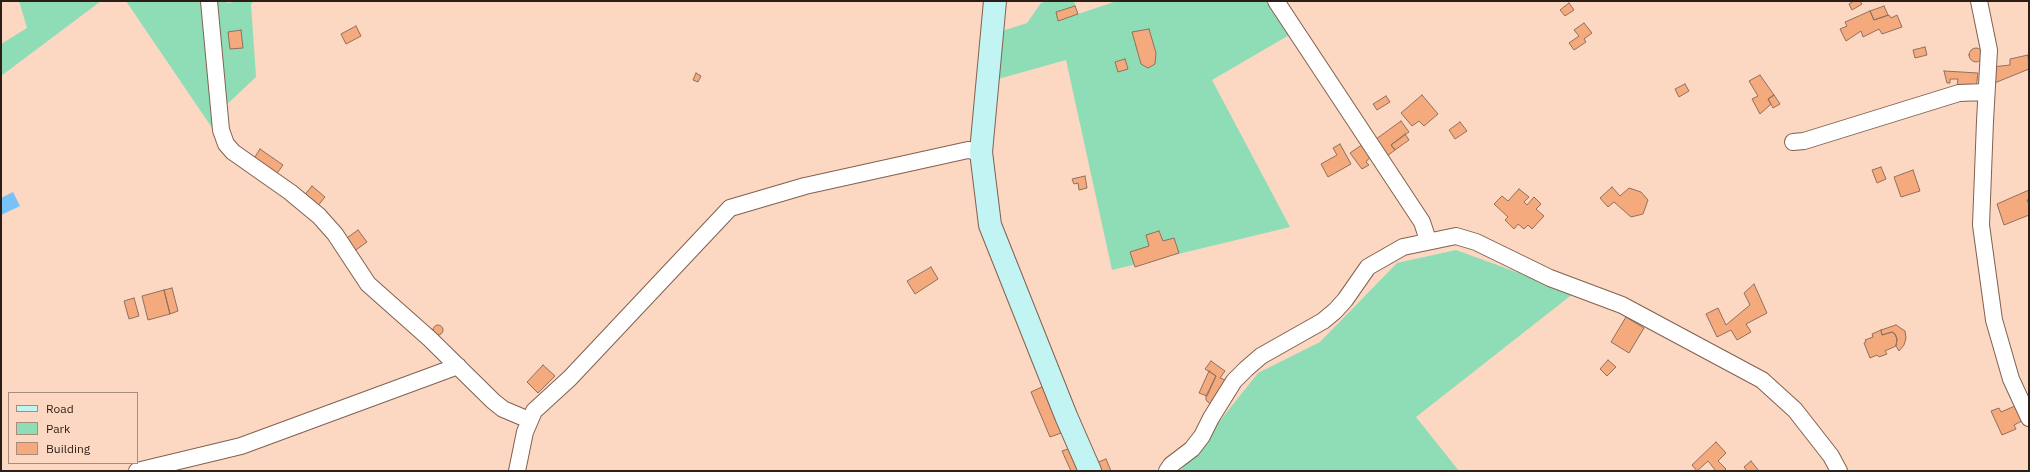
<!DOCTYPE html>
<html>
<head>
<meta charset="utf-8">
<style>
  body { margin:0 }
  #map { position:relative; width:2030px; height:472px; overflow:hidden; background:#fcd7c2; font-family:"IBM Plex Sans",sans-serif }
  canvas { display:block }
  .frame { position:absolute; inset:0; border:2px solid #2b1e16; pointer-events:none }
  .legend { position:absolute; left:8px; top:392px; width:130px; height:72px; box-sizing:border-box; background:#fcd7c2; border:1px solid #a88d7d; margin:0; padding:5px 7px; list-style:none; font-size:12px; color:#2b1e16 }
  .legend li { display:flex; align-items:center; gap:8px; height:20px }
  .legend b { width:20px; border:1px solid #a88d7d }
</style>
</head>
<body>
<div id="map">
<canvas width="2030" height="472"></canvas>
<div class="frame"></div>
<ul class="legend">
<li><b style="height:5px;background:#c2f4f3"></b>Road</li>
<li><b style="height:11px;background:#8eddb6"></b>Park</li>
<li><b style="height:11px;background:#f4aa7d"></b>Building</li>
</ul>
</div>
<script>
const context = document.querySelector('canvas').getContext('2d');
context.lineJoin = 'round';
function fill(path, color) { context.fillStyle = color; context.fill(path, 'evenodd'); }
const shape = rows => new Path2D(rows.map(r => 'M' + r).join(''));
function trace(path, color, width, dash) { context.strokeStyle = color; context.lineWidth = width; context.lineCap = dash ? 'butt' : 'round'; context.setLineDash(dash || []); context.stroke(path); }
fill(shape([
  [19,1,101,1,1,76,1,44,27,28],
  [126,1,218,1,231,3,231,1,254,1,251,4,256,77,222,109,219,138],
  [1048,1,1074,1,1078,14,1117,1,1277,1,1291,34,1212,80,1290,227,1112,270,1066,60,998,79,1002,31,1027,23,1041,3],
  [1456,250,1574,293,1416,417,1459,471,1180,471,1258,373,1320,342,1397,263]
]), '#8eddb6');
fill(shape([
  [13,192,20,206,1,215,1,198]
]), '#79c2f7');
const building = shape([
  [1854,1,1860,1,1862,4,1852,10,1849,4,1854,1],
  [1569,3,1574,10,1565,16,1560,10,1569,3],
  [1075,6,1078,14,1058,21,1056,12,1075,6],
  [1884,6,1888,15,1874,20,1870,11,1884,6],
  [1870,11,1874,20,1889,15,1891,18,1897,15,1902,27,1882,34,1879,29,1863,37,1861,31,1846,41,1840,29,1847,26,1845,22,1852,19,1870,11],
  [1584,23,1592,33,1584,39,1586,42,1574,50,1569,43,1579,36,1574,30,1584,23],
  [356,26,361,36,346,44,341,34,356,26],
  [1149,29,1156,53,1155,64,1148,68,1141,64,1132,32,1149,29],
  [241,30,243,48,230,49,228,32,241,30],
  [1925,47,1927,55,1915,58,1913,50,1925,47],
  '1969 55a7 7 0 1 1 14 0a7 7 0 1 1-14 0Z',
  [2028,55,2029,69,1992,84,1992,67,2010,65,2010,59,2028,55],
  [1125,59,1128,69,1118,72,1115,62,1125,59],
  [1944,71,1978,73,1976,88,1957,87,1958,79,1950,79,1950,83,1947,83,1944,71],
  [696,73,701,76,698,82,693,80,696,73],
  [1760,75,1774,95,1768,99,1771,104,1760,114,1752,99,1758,96,1749,81,1760,75],
  [1685,84,1689,91,1679,97,1675,89,1685,84],
  [1422,95,1438,114,1424,126,1419,121,1412,126,1401,113,1422,95],
  [1774,95,1780,104,1773,108,1768,99,1774,95],
  [1386,96,1390,102,1377,110,1373,104,1386,96],
  [1401,121,1409,132,1391,145,1395,150,1383,159,1372,142,1401,121],
  [1460,122,1467,131,1455,139,1449,130,1460,122],
  [1405,134,1409,140,1395,150,1391,145,1405,134],
  [1340,144,1351,164,1328,177,1321,164,1337,155,1333,148,1340,144],
  [1363,144,1371,156,1366,162,1369,165,1362,169,1350,153,1363,144],
  [260,149,283,165,275,176,253,160,260,149],
  [1881,167,1886,179,1877,183,1872,170,1881,167],
  [1913,170,1920,191,1901,197,1894,177,1913,170],
  [1085,176,1087,188,1079,190,1078,183,1074,184,1072,179,1085,176],
  [312,186,325,197,316,208,303,197,312,186],
  [1612,187,1620,196,1629,188,1641,192,1648,200,1643,214,1631,217,1614,202,1608,207,1600,198,1612,187],
  [1519,189,1529,197,1524,202,1527,205,1534,197,1541,204,1536,209,1544,216,1532,229,1528,225,1524,229,1518,224,1514,229,1505,220,1508,217,1494,204,1502,196,1508,201,1519,189],
  [2029,190,2029,199,2027,200,2029,204,2029,215,2004,225,1997,204,2029,190],
  [358,230,367,242,353,252,344,240,358,230],
  [1159,231,1163,241,1174,238,1179,253,1135,267,1130,252,1149,246,1146,235,1159,231],
  [931,267,938,279,915,294,907,281,931,267],
  [1754,284,1767,313,1746,324,1751,332,1737,340,1731,330,1717,337,1706,314,1718,308,1726,325,1750,305,1744,293,1754,284],
  [172,288,178,311,170,314,164,290,172,288],
  [164,290,170,314,148,320,142,296,164,290],
  [134,298,139,316,129,319,124,301,134,298],
  [1626,317,1644,328,1629,353,1611,342,1626,317],
  [1896,325,1905,331,1906,338,1904,345,1899,351,1896,346,1897,339,1895,334,1892,332,1882,335,1881,330,1896,325],
  '433 330a5 5 0 1 1 10 0a5 5 0 1 1-10 0Z',
  [1881,330,1882,335,1892,332,1895,334,1897,339,1896,346,1885,351,1887,354,1879,357,1877,355,1870,358,1864,343,1866,342,1865,340,1873,337,1872,334,1881,330],
  [1608,360,1616,367,1607,376,1600,369,1608,360],
  [1211,361,1225,371,1220,378,1225,380,1210,404,1206,400,1206,396,1216,376,1205,369,1211,361],
  [543,365,555,376,538,393,527,382,543,365],
  [1209,371,1216,376,1207,396,1199,393,1209,371],
  [1044,386,1064,432,1050,437,1031,392,1044,386],
  [2015,406,2022,421,2014,425,2016,429,2002,435,1991,411,1999,408,2001,412,2015,406],
  [1716,442,1726,453,1718,461,1726,469,1724,471,1716,471,1708,461,1697,471,1692,465,1716,442],
  [1071,448,1081,471,1071,471,1062,451,1071,448],
  [1106,459,1111,471,1099,471,1096,463,1106,459],
  [1751,461,1759,471,1747,471,1744,467,1751,461]
]);
fill(building, '#f4aa7d');
trace(building, '#90705d', 1);
const minor = shape([
  [209,1,221,130,226,144,233,152,290,192,319,216,335,234,368,284,430,339,493,401,503,409,529,420],
  [1276,1,1422,222,1426,234,1425,241],
  [1979,1,1989,50,1985,121,1981,225,1994,320,2011,379,2029,418],
  [1793,142,1804,141,1959,93,1986,92],
  [137,471,241,446,458,366],
  [517,471,525,432,534,411,570,378,730,208,805,186,968,150,981,152],
  [1167,471,1171,465,1192,449,1202,436,1211,418,1234,381,1246,369,1261,356,1323,321,1335,311,1345,300,1368,267,1403,247,1456,236,1476,242,1550,278,1622,305,1762,380,1795,410,1831,456,1839,471]
]);
const secondary = shape([
  [995,1,981,152,990,225,1066,416,1090,471]
]);
trace(minor, '#81614f', 18);
trace(secondary, '#81614f', 24);
trace(minor, '#fff', 16);
trace(secondary, '#c2f4f3', 22);
</script>
</body>
</html>
